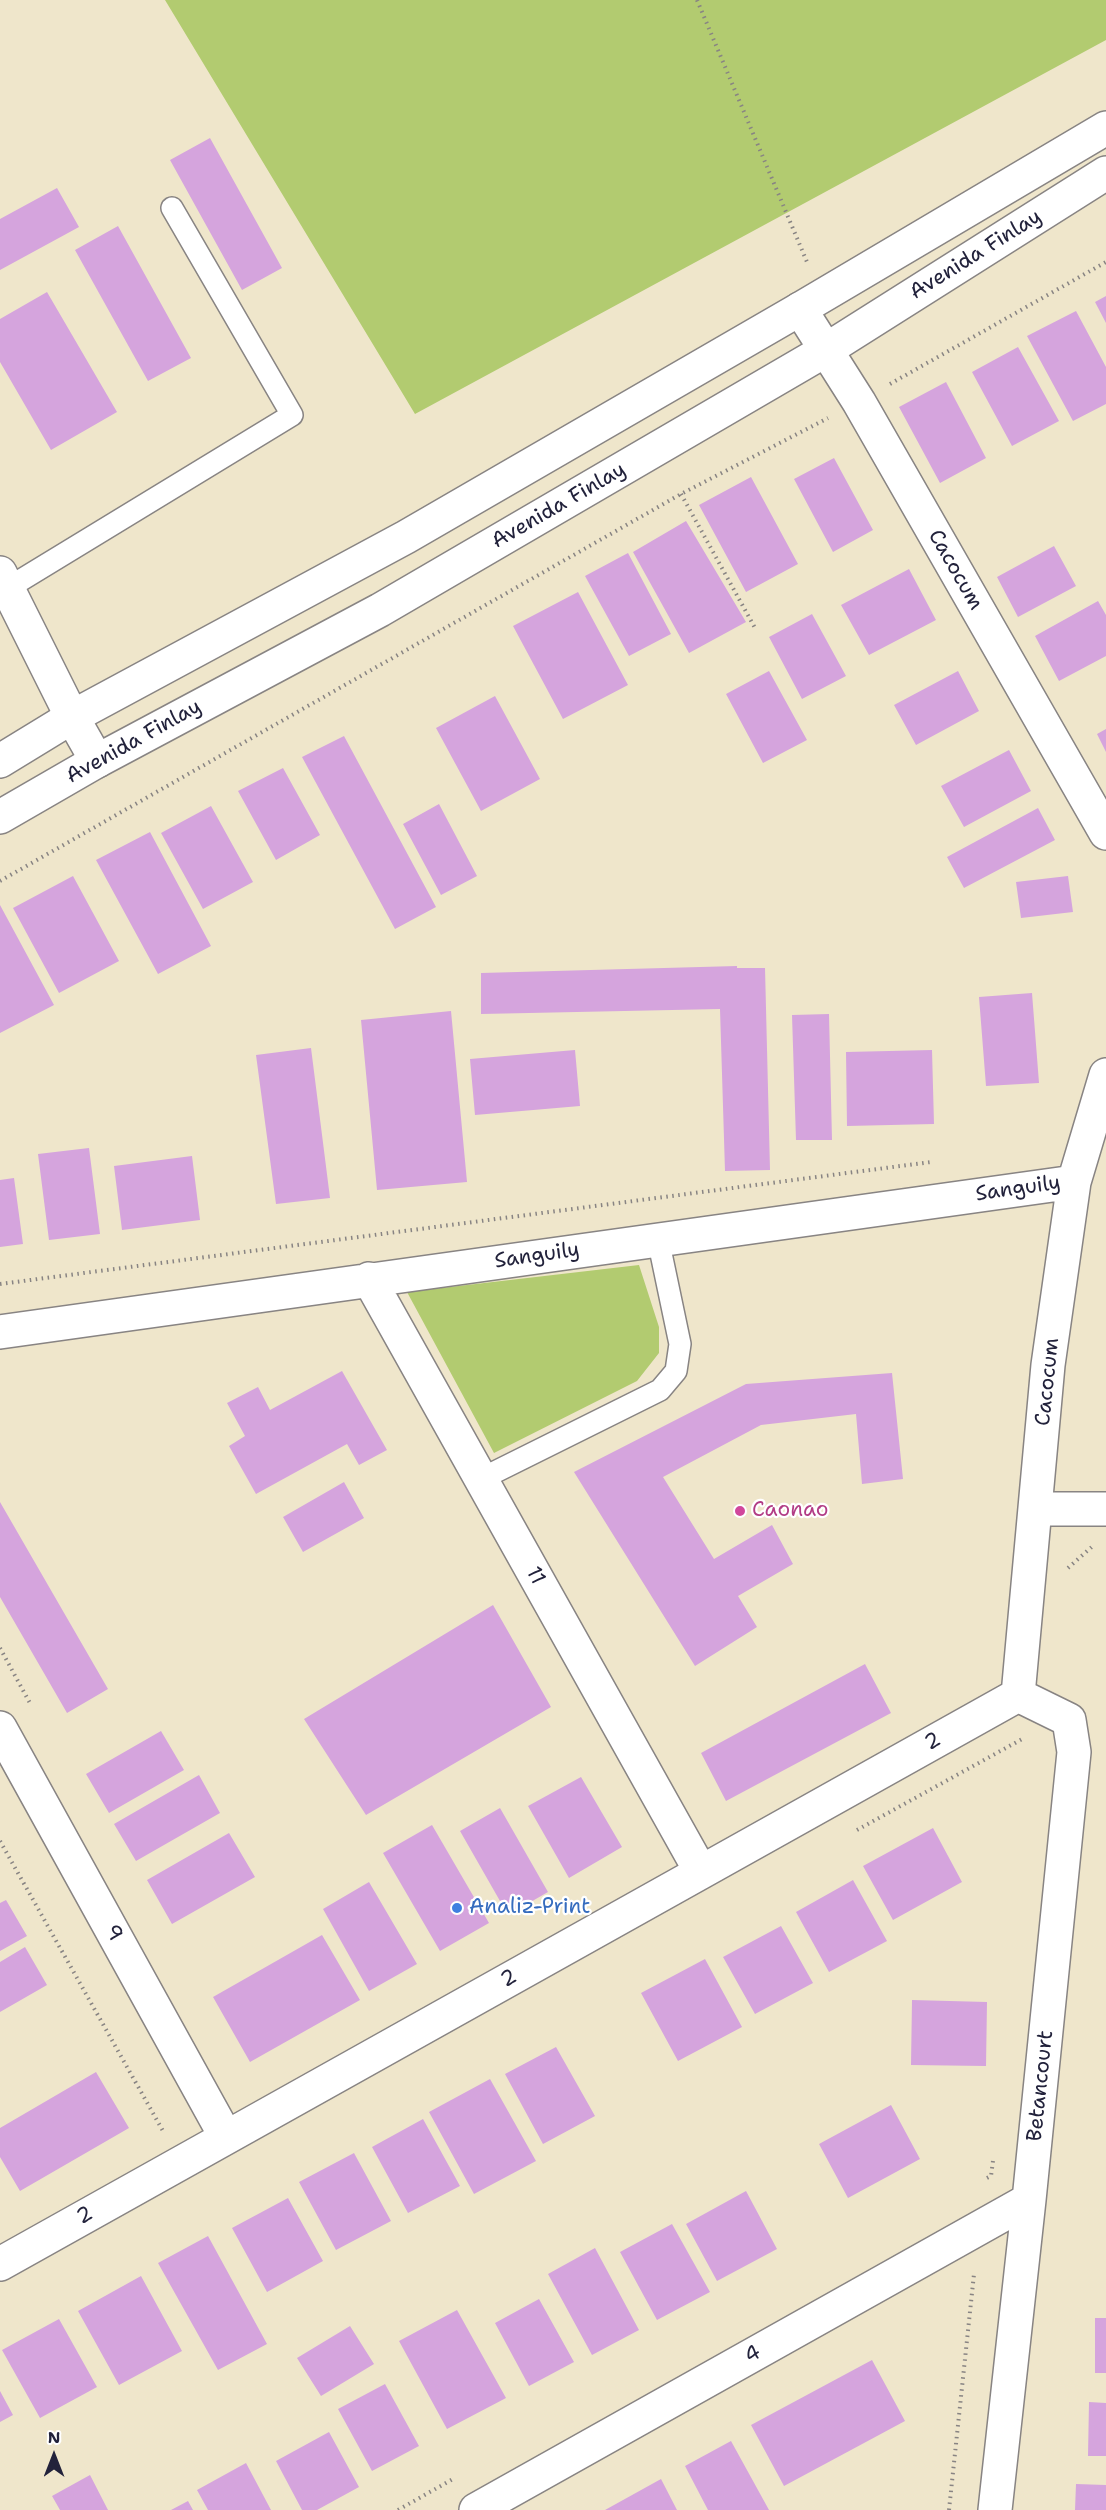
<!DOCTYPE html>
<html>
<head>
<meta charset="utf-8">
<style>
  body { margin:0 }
  #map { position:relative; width:1106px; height:2510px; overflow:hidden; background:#efe6cb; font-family:"Shantell Sans",sans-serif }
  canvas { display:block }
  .north { position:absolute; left:24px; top:2426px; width:60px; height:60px; -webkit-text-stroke:4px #fff; paint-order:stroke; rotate:0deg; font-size:16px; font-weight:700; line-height:24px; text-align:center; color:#22223b }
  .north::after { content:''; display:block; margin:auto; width:21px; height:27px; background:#22223b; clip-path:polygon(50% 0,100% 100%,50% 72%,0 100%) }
</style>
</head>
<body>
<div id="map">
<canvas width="1106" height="2510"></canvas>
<div class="north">N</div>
</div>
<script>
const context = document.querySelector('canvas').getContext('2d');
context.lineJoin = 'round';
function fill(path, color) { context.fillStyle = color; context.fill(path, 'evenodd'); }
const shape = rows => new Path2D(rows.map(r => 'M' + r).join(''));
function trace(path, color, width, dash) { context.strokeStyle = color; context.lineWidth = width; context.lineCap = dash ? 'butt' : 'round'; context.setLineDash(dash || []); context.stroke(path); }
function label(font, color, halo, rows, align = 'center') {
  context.font = font + ' "Shantell Sans",sans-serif'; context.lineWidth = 4.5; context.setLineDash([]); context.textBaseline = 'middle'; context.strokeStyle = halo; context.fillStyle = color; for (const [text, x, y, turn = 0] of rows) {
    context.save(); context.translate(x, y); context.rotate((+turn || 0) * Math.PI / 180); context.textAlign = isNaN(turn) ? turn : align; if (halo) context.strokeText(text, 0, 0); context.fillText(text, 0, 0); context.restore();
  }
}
fill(shape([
  [165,0,1106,0,1106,40,415,414],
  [639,1265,659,1327,659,1353,637,1381,494,1453,407,1292]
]), '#b2cb70');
fill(shape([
  [210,138,282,268,242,290,170,160],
  [57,188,79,227,0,270,0,219],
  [118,226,191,358,148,381,75,250],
  [47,292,117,412,51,450,0,362,0,319],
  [1106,296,1106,323,1095,302],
  [1076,311,1106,367,1106,404,1073,421,1027,336],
  [1018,347,1059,421,1012,446,972,372],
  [946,382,986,458,940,483,899,407],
  [834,458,873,530,833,552,794,479],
  [751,477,798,564,746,592,699,505],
  [686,521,746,622,689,653,633,552],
  [1054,546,1076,586,1018,617,997,577],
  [628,553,671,634,629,656,585,576],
  [909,569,936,620,869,655,841,605],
  [578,592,628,685,563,719,513,626],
  [1098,601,1106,615,1106,656,1059,681,1035,636],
  [812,614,846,676,802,699,769,637],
  [769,671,807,740,763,763,726,694],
  [958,671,979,711,916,745,894,705],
  [495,696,540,779,481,811,436,728],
  [1106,729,1106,752,1097,734],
  [344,736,436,907,395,929,302,757],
  [1009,750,1031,791,964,827,941,786],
  [283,768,320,835,276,860,238,791],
  [439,804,477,876,441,895,403,824],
  [211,806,253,882,203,909,161,833],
  [1038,808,1055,840,964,888,947,857],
  [150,832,211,946,158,974,96,860],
  [73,876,119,961,59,993,13,908],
  [1068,876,1073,912,1021,918,1016,882],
  [0,905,54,1005,0,1033],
  [737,966,737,968,765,968,770,1170,725,1171,720,1009,481,1014,481,973],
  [1032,993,1039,1083,986,1086,979,997],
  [451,1011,467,1182,377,1190,361,1020],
  [829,1014,832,1140,796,1140,792,1015],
  [311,1048,330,1198,276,1204,256,1055],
  [575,1050,580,1106,475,1115,470,1059],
  [932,1050,934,1124,847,1126,846,1052],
  [89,1148,100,1234,49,1240,38,1154],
  [192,1156,200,1220,122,1230,114,1166],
  [14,1178,23,1244,0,1247,0,1180],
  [342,1371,387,1450,359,1465,347,1444,256,1494,229,1446,245,1436,227,1403,258,1387,270,1410],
  [892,1373,903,1479,862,1484,856,1414,761,1425,663,1477,714,1559,772,1525,793,1564,738,1596,757,1627,695,1666,574,1472,746,1384],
  [344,1482,364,1518,303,1552,283,1517],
  [0,1502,108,1689,67,1713,0,1597],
  [493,1605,551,1707,366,1815,304,1719],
  [865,1664,891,1713,726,1801,701,1753],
  [161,1731,184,1770,109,1813,86,1774],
  [199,1775,220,1813,136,1861,114,1824],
  [581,1777,622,1847,569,1878,528,1806],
  [500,1808,548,1892,508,1915,460,1831],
  [432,1825,489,1923,440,1951,383,1853],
  [933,1828,962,1882,893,1920,863,1866],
  [229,1833,255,1877,172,1924,147,1880],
  [853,1880,887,1941,829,1972,796,1912],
  [369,1882,417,1964,369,1991,323,1909],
  [6,1900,27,1936,0,1951,0,1903],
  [781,1926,813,1983,755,2014,723,1957],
  [322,1935,360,2000,250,2062,213,1997],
  [25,1947,47,1985,0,2012,0,1962],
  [705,1959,742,2027,678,2061,641,1993],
  [912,2000,987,2002,986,2066,911,2065],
  [556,2047,595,2116,543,2144,505,2074],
  [96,2072,129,2128,20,2191,0,2157,0,2128],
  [490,2079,536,2161,474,2194,429,2112],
  [891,2105,920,2159,848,2198,819,2144],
  [423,2119,460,2186,408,2213,372,2147],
  [354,2153,391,2221,336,2250,299,2182],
  [746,2191,777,2249,717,2281,686,2224],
  [288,2198,323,2261,267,2292,232,2228],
  [672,2224,710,2292,657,2320,620,2252],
  [208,2236,267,2344,218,2370,158,2263],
  [595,2248,639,2330,592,2355,548,2274],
  [141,2276,182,2351,119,2385,78,2311],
  [539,2299,574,2362,529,2386,495,2323],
  [457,2310,506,2398,447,2429,399,2341],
  [1095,2318,1106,2318,1106,2373,1095,2373],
  [59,2319,97,2387,40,2418,2,2350],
  [350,2326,374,2364,321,2396,297,2358],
  [872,2360,905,2421,784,2486,751,2425],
  [385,2384,419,2446,372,2471,338,2409],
  [0,2391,13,2415,0,2422],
  [1089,2402,1106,2403,1106,2456,1088,2456],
  [329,2432,359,2487,317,2510,302,2510,276,2461],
  [731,2441,769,2510,708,2510,685,2466],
  [246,2463,271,2510,208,2510,197,2490],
  [90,2475,108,2510,60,2510,52,2496],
  [661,2479,677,2510,605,2510],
  [1076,2484,1106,2485,1106,2510,1075,2510],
  [188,2501,193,2510,171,2510]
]), '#d5a4dd');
const service = shape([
  [8,588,292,415,172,208],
  [481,1479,660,1390,676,1371,680,1344,658,1239]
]);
const minor = shape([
  [800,309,859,402,1106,833],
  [0,573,72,717,97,761],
  [369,1279,701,1872],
  [0,1332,1074,1182],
  [1036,1509,1106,1509],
  [1018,1695,1048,1365,1074,1182,1106,1075],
  [0,1728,226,2137],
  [0,2264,1018,1695],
  [476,2510,1029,2200],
  [995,2510,1029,2200,1074,1752,1069,1720,1018,1695]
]);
const primary = shape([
  [0,761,72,717,406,537,800,309,1106,128],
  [0,817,97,761,380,610,826,350,1106,173]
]);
trace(service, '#888483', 24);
trace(minor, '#888483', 36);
trace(primary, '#888483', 36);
trace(shape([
  [697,0,807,262],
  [890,384,1106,262],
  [681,494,755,628],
  [0,881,681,494,828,418],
  [0,1284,931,1162],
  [1068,1568,1094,1545],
  [0,1648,31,1705],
  [857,1830,1024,1738],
  [0,1841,163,2131],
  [987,2178,991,2176,993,2161],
  [398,2510,453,2479],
  [949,2510,974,2274]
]), '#888483', 4, [1.5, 4.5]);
trace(service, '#fff', 21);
trace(minor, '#fff', 33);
trace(primary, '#fff', 33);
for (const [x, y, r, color] of [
  [740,1511,6,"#d1479c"],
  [457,1908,6,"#3f7fe0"]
]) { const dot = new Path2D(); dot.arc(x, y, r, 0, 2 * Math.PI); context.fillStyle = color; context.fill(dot); trace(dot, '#fff', 2); }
label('21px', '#22223b', '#fff', [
  ["Avenida Finlay",976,255,-32],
  ["Avenida Finlay",559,506,-30],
  ["Cacocum",955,570,60],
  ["Avenida Finlay",134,742,-29],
  ["Sanguily",1018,1189,-8],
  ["Sanguily",537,1256,-8],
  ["Cacocum",1048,1382,-84],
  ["11",535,1576,61],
  ["2",933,1742,-29],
  ["9",113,1933,61],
  ["2",509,1979,-29],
  ["Betancourt",1041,2086,-84],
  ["2",85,2216,-29],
  ["4",753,2355,-29]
]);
label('21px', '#b23c85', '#fff', [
  ["Caonao",752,1511]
], 'left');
label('21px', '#366cbe', '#fff', [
  ["Analiz-Print",469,1908]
], 'left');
</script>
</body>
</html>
